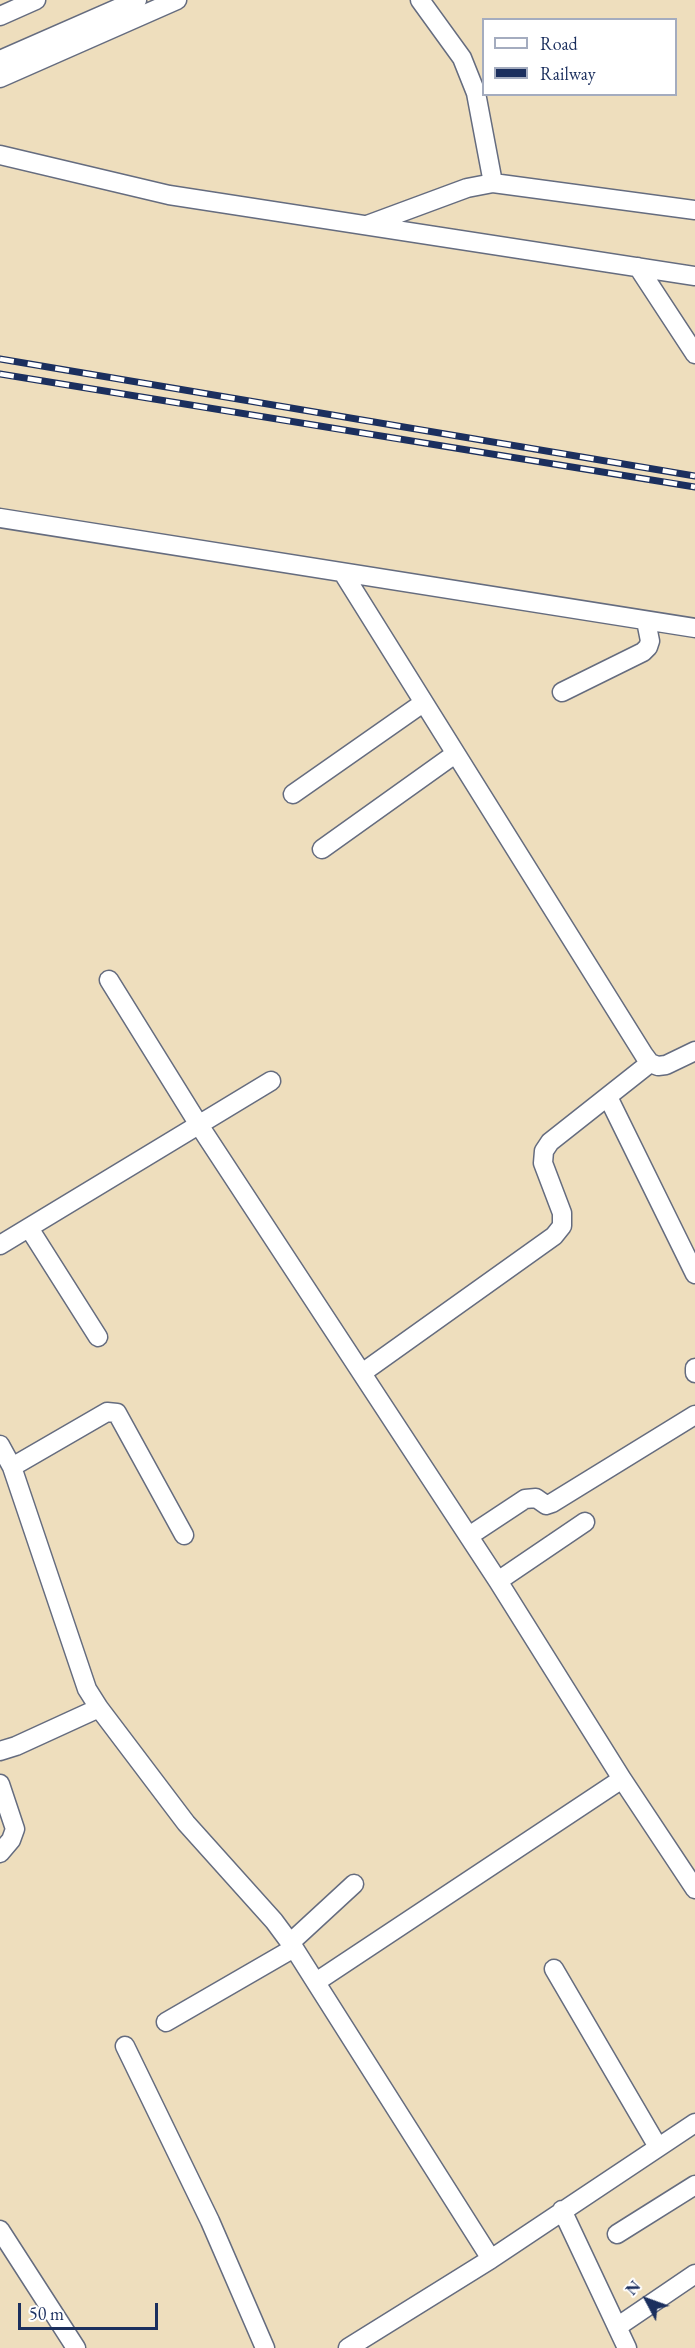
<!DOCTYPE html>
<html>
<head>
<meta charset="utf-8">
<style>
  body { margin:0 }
  #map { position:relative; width:695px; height:2348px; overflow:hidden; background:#eedebd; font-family:"EB Garamond",serif }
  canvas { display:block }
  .legend { position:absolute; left:482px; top:18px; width:195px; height:78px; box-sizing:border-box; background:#fff; border:2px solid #a4acbf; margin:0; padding:8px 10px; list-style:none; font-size:18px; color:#1b2f5e }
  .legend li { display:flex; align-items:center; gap:12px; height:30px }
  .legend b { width:30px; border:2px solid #a4acbf }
  .north { position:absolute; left:617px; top:2270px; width:60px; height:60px; -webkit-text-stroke:4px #fff; paint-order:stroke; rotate:311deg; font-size:16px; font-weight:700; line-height:24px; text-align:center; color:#1b2f5e }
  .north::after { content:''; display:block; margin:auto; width:21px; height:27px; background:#1b2f5e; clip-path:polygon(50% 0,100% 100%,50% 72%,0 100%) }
  .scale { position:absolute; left:18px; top:2303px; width:140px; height:27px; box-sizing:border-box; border:3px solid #1b2f5e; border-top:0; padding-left:8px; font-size:18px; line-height:21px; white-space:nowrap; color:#1b2f5e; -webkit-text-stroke:4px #fff; paint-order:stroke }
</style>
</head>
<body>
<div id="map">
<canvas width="695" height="2348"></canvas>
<ul class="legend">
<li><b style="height:8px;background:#fff"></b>Road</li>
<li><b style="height:8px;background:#1b2f5e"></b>Railway</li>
</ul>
<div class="north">N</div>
<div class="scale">50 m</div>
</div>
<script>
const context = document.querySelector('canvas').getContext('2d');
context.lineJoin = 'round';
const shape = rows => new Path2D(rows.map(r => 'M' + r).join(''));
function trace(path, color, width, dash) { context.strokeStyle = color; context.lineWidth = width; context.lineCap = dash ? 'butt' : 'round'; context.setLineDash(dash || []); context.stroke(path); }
const minor = shape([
  [420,0,462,58,476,93,493,183],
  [0,16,36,0],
  [0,60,137,0],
  [0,78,177,0],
  [0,155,169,195,695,276],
  [367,225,467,188,493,183,695,210],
  [638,267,695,354],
  [0,518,695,628],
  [343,573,644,1055,650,1063,658,1066,666,1065,695,1051],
  [562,692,643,652,648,647,650,641,646,621],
  [293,794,423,703],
  [322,849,455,754],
  [109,980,199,1125,498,1581,622,1779,695,1889],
  [608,1097,695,1274],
  [29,1228,98,1337],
  [0,1245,271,1081],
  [695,1368,695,1373],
  [362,1373,554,1236,562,1226,562,1213,543,1163,544,1151,550,1142,650,1063],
  [0,1445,12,1467,87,1689,99,1708,186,1823,274,1921,294,1948,491,2259],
  [12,1467,107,1412,117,1413,184,1535],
  [469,1536,525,1499,536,1498,546,1505,552,1503,695,1415],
  [498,1581,585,1522],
  [0,1751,16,1746,99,1708],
  [0,1784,15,1829,11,1840,0,1853],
  [290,1943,354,1884],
  [554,1969,658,2147],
  [316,1982,622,1779],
  [166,2022,294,1948],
  [125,2046,210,2221,265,2348],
  [562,2210,627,2348],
  [0,2230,76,2348],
  [617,2234,695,2185],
  [617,2327,695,2274],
  [348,2348,491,2259,695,2123]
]);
trace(minor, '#656c7f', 21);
trace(minor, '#fff', 18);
const rail = shape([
  [0,359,695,476],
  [0,374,695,487]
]);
trace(rail, '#1b2f5e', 7);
trace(rail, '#fff', 4.5, [14]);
</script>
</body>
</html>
